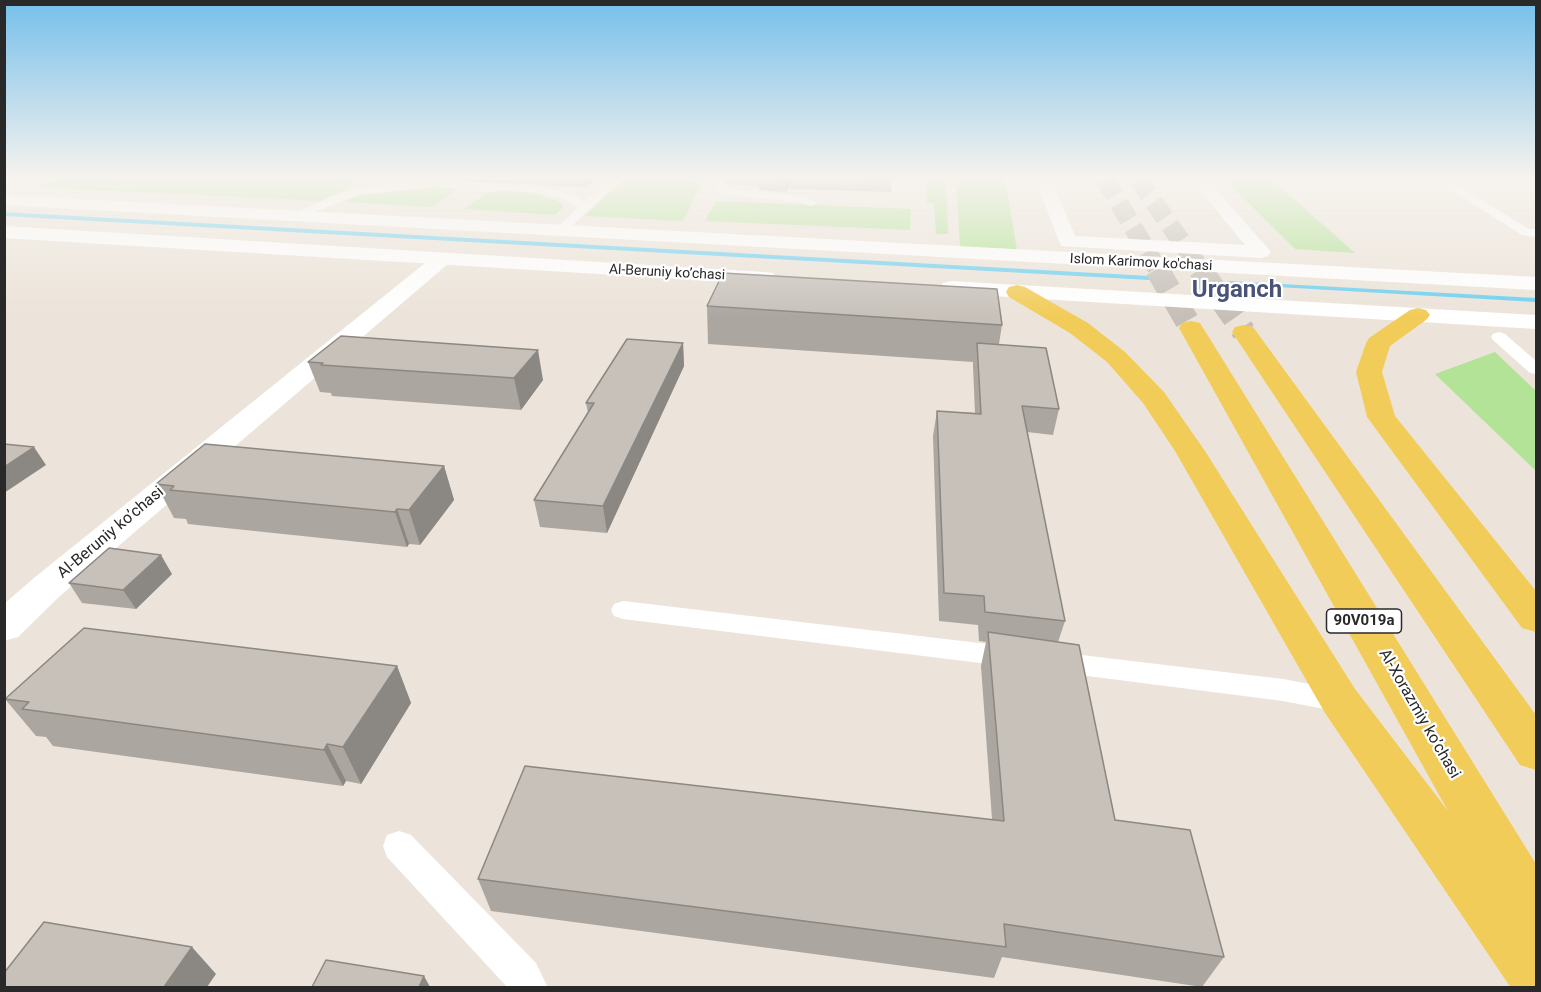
<!DOCTYPE html>
<html>
<head>
<meta charset="utf-8">
<style>
  body { margin:0 }
  #map { position:relative; width:1541px; height:992px; overflow:hidden; background:#ece4da; font-family:Roboto,sans-serif }
  canvas { display:block }
  .frame { position:absolute; inset:0; border:6px solid #292929; pointer-events:none }
</style>
</head>
<body>
<div id="map">
<canvas width="1541" height="992"></canvas>
<div class="frame"></div>
</div>
<script>
const context = document.querySelector('canvas').getContext('2d');
context.lineJoin = 'round';
function fill(path, color) { context.fillStyle = color; context.fill(path, 'evenodd'); }
const shape = rows => new Path2D(rows.map(r => 'M' + r).join(''));
function trace(path, color, width, dash) { context.strokeStyle = color; context.lineWidth = width; context.lineCap = dash ? 'butt' : 'round'; context.setLineDash(dash || []); context.stroke(path); }
function label(font, color, halo, rows, align = 'center') {
  context.font = font + ' Roboto,sans-serif'; context.lineWidth = 4.5; context.setLineDash([]); context.textBaseline = 'middle'; context.strokeStyle = halo; context.fillStyle = color; for (const [text, x, y, turn = 0] of rows) {
    context.save(); context.translate(x, y); context.rotate((+turn || 0) * Math.PI / 180); context.textAlign = isNaN(turn) ? turn : align; if (halo) context.strokeText(text, 0, 0); context.fillText(text, 0, 0); context.restore();
  }
}
fill(shape([
  [58,179,364,179,324,201,34,187],
  [625,179,690,179,703,181,683,221,584,216],
  [926,179,946,179,948,234,936,234,934,203,927,203],
  [956,179,1005,179,1017,250,960,247],
  [1224,179,1271,179,1355,253,1295,249],
  [426,187,458,188,432,207,343,202,365,193],
  [504,190,534,194,555,200,564,206,555,215,464,209,486,194],
  [716,201,911,209,910,230,705,221],
  [1495,352,1536,391,1536,471,1435,374]
]), '#b2e396');
fill(shape([
  [4,212,1149,276,1152,278,1149,280,4,216,4,212],
  [1228,281,1536,298,1536,302,1226,284,1225,283,1228,281]
]), '#6bcff0');
trace(shape([
  [1105,179,1158,270],
  [1138,179,1201,270]
]), '#c5bfb7', 19, [19, 9]);
trace(shape([
  [1157,269,1191,328],
  [1200,269,1244,332]
]), '#c5bfb7', 24, [24, 12]);
fill(shape([
  [611,179,622,179,564,233,560,234,554,230,578,208,564,199,534,192,435,187,357,195,302,217,298,218,292,215,332,196,356,189,435,181,534,186,572,194,584,202,611,179],
  [710,179,720,179,729,189,802,196,817,203,811,206,800,202,726,195,722,194,710,179],
  [1435,179,1447,179,1529,229,1536,229,1536,237,1522,235,1435,179],
  [1499,332,1505,334,1536,361,1536,374,1530,373,1493,340,1491,337,1493,334,1499,332],
  [623,601,1013,647,1022,650,1026,657,1022,664,1013,667,623,619,614,616,611,610,614,604,623,601],
  [1056,652,1283,679,1340,690,1350,693,1354,701,1350,709,1340,712,1283,701,1056,672,1047,669,1043,662,1047,655,1056,652],
  [399,831,411,835,536,963,548,988,508,988,387,857,383,846,387,835,399,831]
]), '#fff');
fill(shape([
  [1035,179,1051,179,1075,236,1245,245,1191,179,1207,179,1271,252,1268,256,1261,258,1061,246,1035,179],
  [442,253,449,255,452,259,449,263,60,596,18,637,4,641,4,604,34,578,435,255,442,253]
]), '#fff');
fill(shape([
  [4,195,1536,277,1536,290,4,205,4,195],
  [4,226,765,272,773,273,776,278,773,283,765,284,4,238,4,226],
  [951,281,1536,315,1536,329,943,293,940,288,943,283,951,281]
]), '#fff');
fill(shape([
  [1017,285,1025,287,1088,323,1125,352,1164,392,1205,451,1355,689,1448,811,1179,328,1182,323,1191,321,1200,323,1536,864,1536,988,1511,988,1325,713,1175,451,1143,403,1107,362,1070,333,1009,297,1006,292,1009,287,1017,285],
  [1418,308,1426,310,1430,315,1426,320,1390,346,1382,372,1395,416,1536,591,1536,632,1522,628,1367,417,1356,372,1366,343,1369,338,1410,310,1418,308],
  [1244,325,1253,327,1536,715,1536,770,1520,765,1232,332,1235,327,1244,325]
]), '#f2cc59');
fill(shape([
  [416,179,595,179,586,187],
  [724,179,892,179,892,180,891,192,788,189,786,192,759,190,759,186,727,184,724,180],
  [707,306,1002,325,999,344,1059,409,1053,435,1027,432,1065,621,1058,642,1115,820,1224,957,1202,987,1002,957,994,978,491,911,478,879,992,819,981,666,986,642,979,641,978,625,939,621,933,436,937,411,975,413,973,366,973,362,708,344],
  [683,343,684,366,607,533,540,527,534,500,588,413,586,403],
  [308,362,543,380,521,410,332,396,331,393,320,392],
  [444,466,454,500,420,545,409,544,407,547,188,524,186,519,174,518,156,484],
  [172,574,136,609,82,603,69,583],
  [397,666,411,703,361,784,346,781,343,786,53,746,46,737,36,736,5,699]
]), '#aba6a0');
fill(shape([
  [585,179,595,179,586,187],
  [787,179,788,179,788,189,786,192,786,180],
  [683,343,684,366,607,533,603,506],
  [538,350,543,380,521,410,514,378],
  [34,447,46,465,4,493,4,467],
  [444,466,454,500,420,545,409,510],
  [397,509,409,544,407,547,395,512],
  [161,555,172,574,136,609,123,590],
  [397,666,411,703,361,784,343,747],
  [327,744,346,781,343,786,324,750],
  [192,947,216,974,207,987,164,987],
  [424,976,430,987,419,987]
]), '#8b8782');
const building = shape([
  [768,179,787,179,786,180,768,179],
  [841,179,892,179,892,180,841,179],
  [723,273,997,289,1002,325,707,306,723,273],
  [341,336,538,350,514,378,321,365,323,363,308,362,341,336],
  [627,339,683,343,603,506,534,500,594,403,586,403,627,339],
  [977,343,1046,348,1059,409,1022,406,1065,621,985,612,984,596,944,593,937,411,981,414,977,343],
  [4,444,34,447,4,467,4,444],
  [205,444,444,466,409,510,397,509,395,512,170,490,174,486,156,484,205,444],
  [109,548,161,555,123,590,69,583,109,548],
  [84,628,397,666,343,747,327,744,324,750,22,709,29,702,5,699,84,628],
  [988,632,1079,645,1115,820,1190,830,1224,957,1004,924,1006,947,478,879,525,766,1004,821,988,632],
  [44,922,192,947,164,987,4,987,4,973,44,922],
  [326,960,424,976,419,987,312,987,326,960]
]);
fill(building, '#c7c1ba');
trace(building, '#8b8782', 1.5);
const sky = context.createLinearGradient(0, 0, 0, 317);
sky.addColorStop(0, '#76bfeb');
sky.addColorStop(0.56, '#f6f3ee');
sky.addColorStop(1, '#f6f3ee00');
context.fillStyle = sky;
context.fillRect(0, 0, 1541, 317);
label('14px', '#292929', '#fff', [
  ["Islom Karimov ko'chasi",1141,263,3],
  ["Al-Beruniy ko’chasi",667,273,3]
]);
for (const [x, y, w] of [
  [1364,621,75]
]) { const box = new Path2D(); box.roundRect(x - w / 2, y - 12, w, 24, 4.5); context.fillStyle = '#fff'; context.fill(box); trace(box, '#292929', 1.5); }
label('bold 15px', '#292929', null, [
  ["90V019a",1364,621]
]);
label('16px', '#292929', '#fff', [
  ["Al-Beruniy ko’chasi",111,533,-40],
  ["Al-Xorazmiy ko’chasi",1419,714,60]
]);
label('bold 24px', '#49537a', '#fff', [
  ["Urganch",1237,291]
]);
</script>
</body>
</html>
